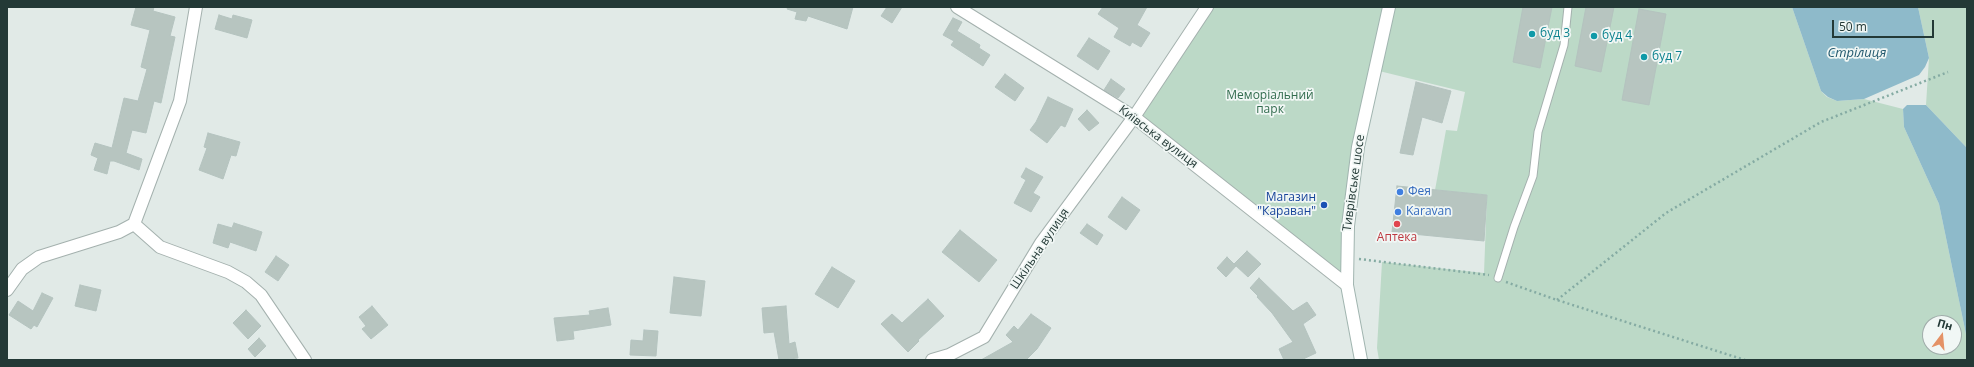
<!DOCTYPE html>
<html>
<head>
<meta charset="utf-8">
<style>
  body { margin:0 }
  #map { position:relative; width:1974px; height:367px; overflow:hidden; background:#e1eae7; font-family:"Open Sans",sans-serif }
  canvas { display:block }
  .frame { position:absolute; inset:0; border:8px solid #233936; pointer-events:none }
  .north { position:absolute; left:1922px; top:315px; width:40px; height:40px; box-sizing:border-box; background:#f1f7f5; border:1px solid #9faba9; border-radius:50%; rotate:16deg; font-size:11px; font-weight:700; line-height:16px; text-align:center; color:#233936 }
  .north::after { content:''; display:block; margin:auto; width:14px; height:18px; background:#e49266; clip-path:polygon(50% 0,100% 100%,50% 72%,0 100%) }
  .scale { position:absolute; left:1832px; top:20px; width:102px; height:18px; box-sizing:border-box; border:2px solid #233936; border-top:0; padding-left:5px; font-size:12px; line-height:14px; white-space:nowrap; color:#233936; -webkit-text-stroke:3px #f1f7f5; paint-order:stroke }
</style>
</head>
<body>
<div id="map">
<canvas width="1974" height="367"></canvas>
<div class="frame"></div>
<div class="north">Пн</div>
<div class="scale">50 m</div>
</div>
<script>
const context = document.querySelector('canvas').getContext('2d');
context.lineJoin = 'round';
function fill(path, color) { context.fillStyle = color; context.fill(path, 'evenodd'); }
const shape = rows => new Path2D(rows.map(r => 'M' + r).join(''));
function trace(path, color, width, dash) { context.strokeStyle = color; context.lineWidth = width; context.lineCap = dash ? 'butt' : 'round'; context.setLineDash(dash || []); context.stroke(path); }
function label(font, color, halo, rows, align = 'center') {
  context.font = font + ' "Open Sans",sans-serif'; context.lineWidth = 3.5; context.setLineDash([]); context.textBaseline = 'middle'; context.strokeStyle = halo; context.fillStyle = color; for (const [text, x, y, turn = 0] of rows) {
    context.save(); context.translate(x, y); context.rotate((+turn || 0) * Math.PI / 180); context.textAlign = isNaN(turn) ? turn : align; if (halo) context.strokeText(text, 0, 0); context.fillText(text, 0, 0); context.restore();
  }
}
fill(shape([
  [1207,7,1792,7,1821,91,1827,97,1837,101,1864,99,1903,109,1904,127,1939,204,1967,339,1967,360,1379,360,1377,348,1382,262,1484,273,1487,195,1435,190,1446,130,1457,131,1465,92,1375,70,1358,147,1347,285,1134,117],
  [1930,323,1954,323,1954,347,1930,347],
  [1918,7,1967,7,1967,148,1926,105,1929,58]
]), '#bcd9c7');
fill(shape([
  [1792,7,1918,7,1929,58,1925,67,1919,75,1864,99,1837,101,1828,97,1821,91],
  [1907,105,1926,105,1967,148,1967,339,1939,204,1904,127,1903,109]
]), '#8ebaca');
const building = shape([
  [136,7,154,7,153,11,175,17,170,36,175,37,161,103,154,101,146,133,132,130,126,153,142,159,139,170,114,161,110,161,107,174,94,170,98,158,91,155,95,143,112,148,124,98,138,101,147,69,141,67,150,30,131,25,136,7],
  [788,7,853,7,847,29,808,16,806,21,795,19,797,12,787,9,788,7],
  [887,7,902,7,892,23,881,16,887,7],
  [1103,7,1147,7,1137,25,1150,33,1141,47,1132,42,1130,46,1114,37,1119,28,1098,14,1103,7],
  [1523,7,1552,7,1540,68,1513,62,1523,7],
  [1586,7,1614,7,1601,72,1575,66,1586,7],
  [1639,9,1666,14,1649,105,1622,100,1639,9],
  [219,15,232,19,233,15,252,20,247,38,215,29,219,15],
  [953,18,962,22,957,31,980,45,979,48,990,55,983,66,951,45,954,41,943,35,953,18],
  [1089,38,1110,51,1098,70,1077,56,1089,38],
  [1005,74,1024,88,1015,101,995,87,1005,74],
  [1111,79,1125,89,1118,98,1104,90,1111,79],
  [1416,82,1451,91,1442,123,1422,117,1413,155,1400,153,1416,82],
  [1048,97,1073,109,1065,127,1061,125,1047,143,1030,130,1036,122,1048,97],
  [1087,110,1099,123,1089,131,1078,119,1087,110],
  [208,133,240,142,236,156,231,155,223,179,199,170,207,148,204,147,208,133],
  [1026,168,1043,177,1033,193,1040,197,1031,212,1014,203,1026,180,1021,177,1026,168],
  [1397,186,1487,195,1484,241,1392,232,1397,186],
  [1122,197,1140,210,1126,230,1108,217,1122,197],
  [234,223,262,232,256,251,230,242,228,248,213,243,218,224,232,228,234,223],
  [1087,224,1103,235,1097,245,1080,233,1087,224],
  [960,230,997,260,979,282,942,252,960,230],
  [1247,251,1261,264,1248,277,1234,264,1247,251],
  [276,256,289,265,278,281,265,272,276,256],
  [1227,257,1236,266,1226,277,1217,268,1227,257],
  [832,267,855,281,838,308,815,294,832,267],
  [674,277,705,281,701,316,670,313,674,277],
  [1259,278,1293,311,1307,302,1316,315,1303,324,1316,353,1301,360,1284,360,1279,349,1293,342,1272,313,1257,297,1258,296,1250,288,1259,278],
  [80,285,101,290,96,311,75,306,80,285],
  [42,293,53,298,37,327,34,325,31,329,9,315,18,301,33,311,42,293],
  [928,299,944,316,918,340,919,341,908,352,881,324,892,314,902,323,928,299],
  [372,306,388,325,371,339,362,329,366,326,359,317,372,306],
  [786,306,789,344,795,342,798,358,779,360,774,332,764,333,762,308,786,306],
  [608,308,611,325,573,331,574,339,557,341,554,318,590,315,589,311,608,308],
  [246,310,261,326,248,339,233,323,246,310],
  [1031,314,1051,328,1037,349,1026,360,981,360,1013,342,1006,335,1014,326,1018,330,1031,314],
  [644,330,658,331,656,356,630,355,631,340,643,341,644,330],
  [259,338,266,346,255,357,248,349,259,338]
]);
fill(building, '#b7c5c0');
trace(building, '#b4c3bf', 1);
const lane = shape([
  [1498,278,1514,227,1533,176,1538,132,1564,45,1568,7]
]);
const street = shape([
  [957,7,1134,117,1347,285],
  [134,224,160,247,228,272,246,282,261,295,305,360],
  [7,290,22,269,39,257,119,232,134,224,180,101,196,7],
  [932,360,949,355,984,337,1041,243,1134,117,1207,7]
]);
const secondary = shape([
  [1361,360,1347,285,1348,226,1358,147,1389,7]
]);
trace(lane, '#a4b1ae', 9);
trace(street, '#a4b1ae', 14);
trace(secondary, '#a1b5b0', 14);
trace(shape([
  [1359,259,1489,275],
  [1506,282,1557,300,1745,360],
  [1557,300,1666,213,1821,122,1948,72]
]), '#85aba3', 2.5, [2, 3]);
trace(lane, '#fff', 7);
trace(street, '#fff', 12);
trace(secondary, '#fff', 12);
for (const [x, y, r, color] of [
  [1532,34,4,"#0f9aa8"],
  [1594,36,4,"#0f9aa8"],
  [1644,57,4,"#0f9aa8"],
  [1400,192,4,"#3f7fe0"],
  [1324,205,4,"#1a4fb4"],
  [1398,212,4,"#3f7fe0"],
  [1397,224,4,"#e0444e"]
]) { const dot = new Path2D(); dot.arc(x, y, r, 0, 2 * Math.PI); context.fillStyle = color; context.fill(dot); trace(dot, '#f1f7f5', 1.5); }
label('12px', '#0d838f', '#f1f7f5', [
  ["буд 3",1540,34],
  ["буд 4",1602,36],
  ["буд 7",1652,57]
], 'left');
label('12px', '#326c4e', '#f1f7f5', [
  ["Меморіальний",1270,96],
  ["парк",1270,110]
]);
label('12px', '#233936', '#f1f7f5', [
  ["Київська вулиця",1158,137,37],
  ["Тиврівське шосе",1354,183,-82],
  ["Шкільна вулиця",1040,249,-56]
]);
label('12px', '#366cbe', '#f1f7f5', [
  ["Фея",1408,192],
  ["Karavan",1406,212]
], 'left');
label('12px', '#164399', '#f1f7f5', [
  ["Магазин",1316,198],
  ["\"Караван\"",1316,212]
], 'right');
label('12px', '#be3a42', '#f1f7f5', [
  ["Аптека",1397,238]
]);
label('italic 13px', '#245a6f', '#f1f7f5', [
  ["Стрілиця",1857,53]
]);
</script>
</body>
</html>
